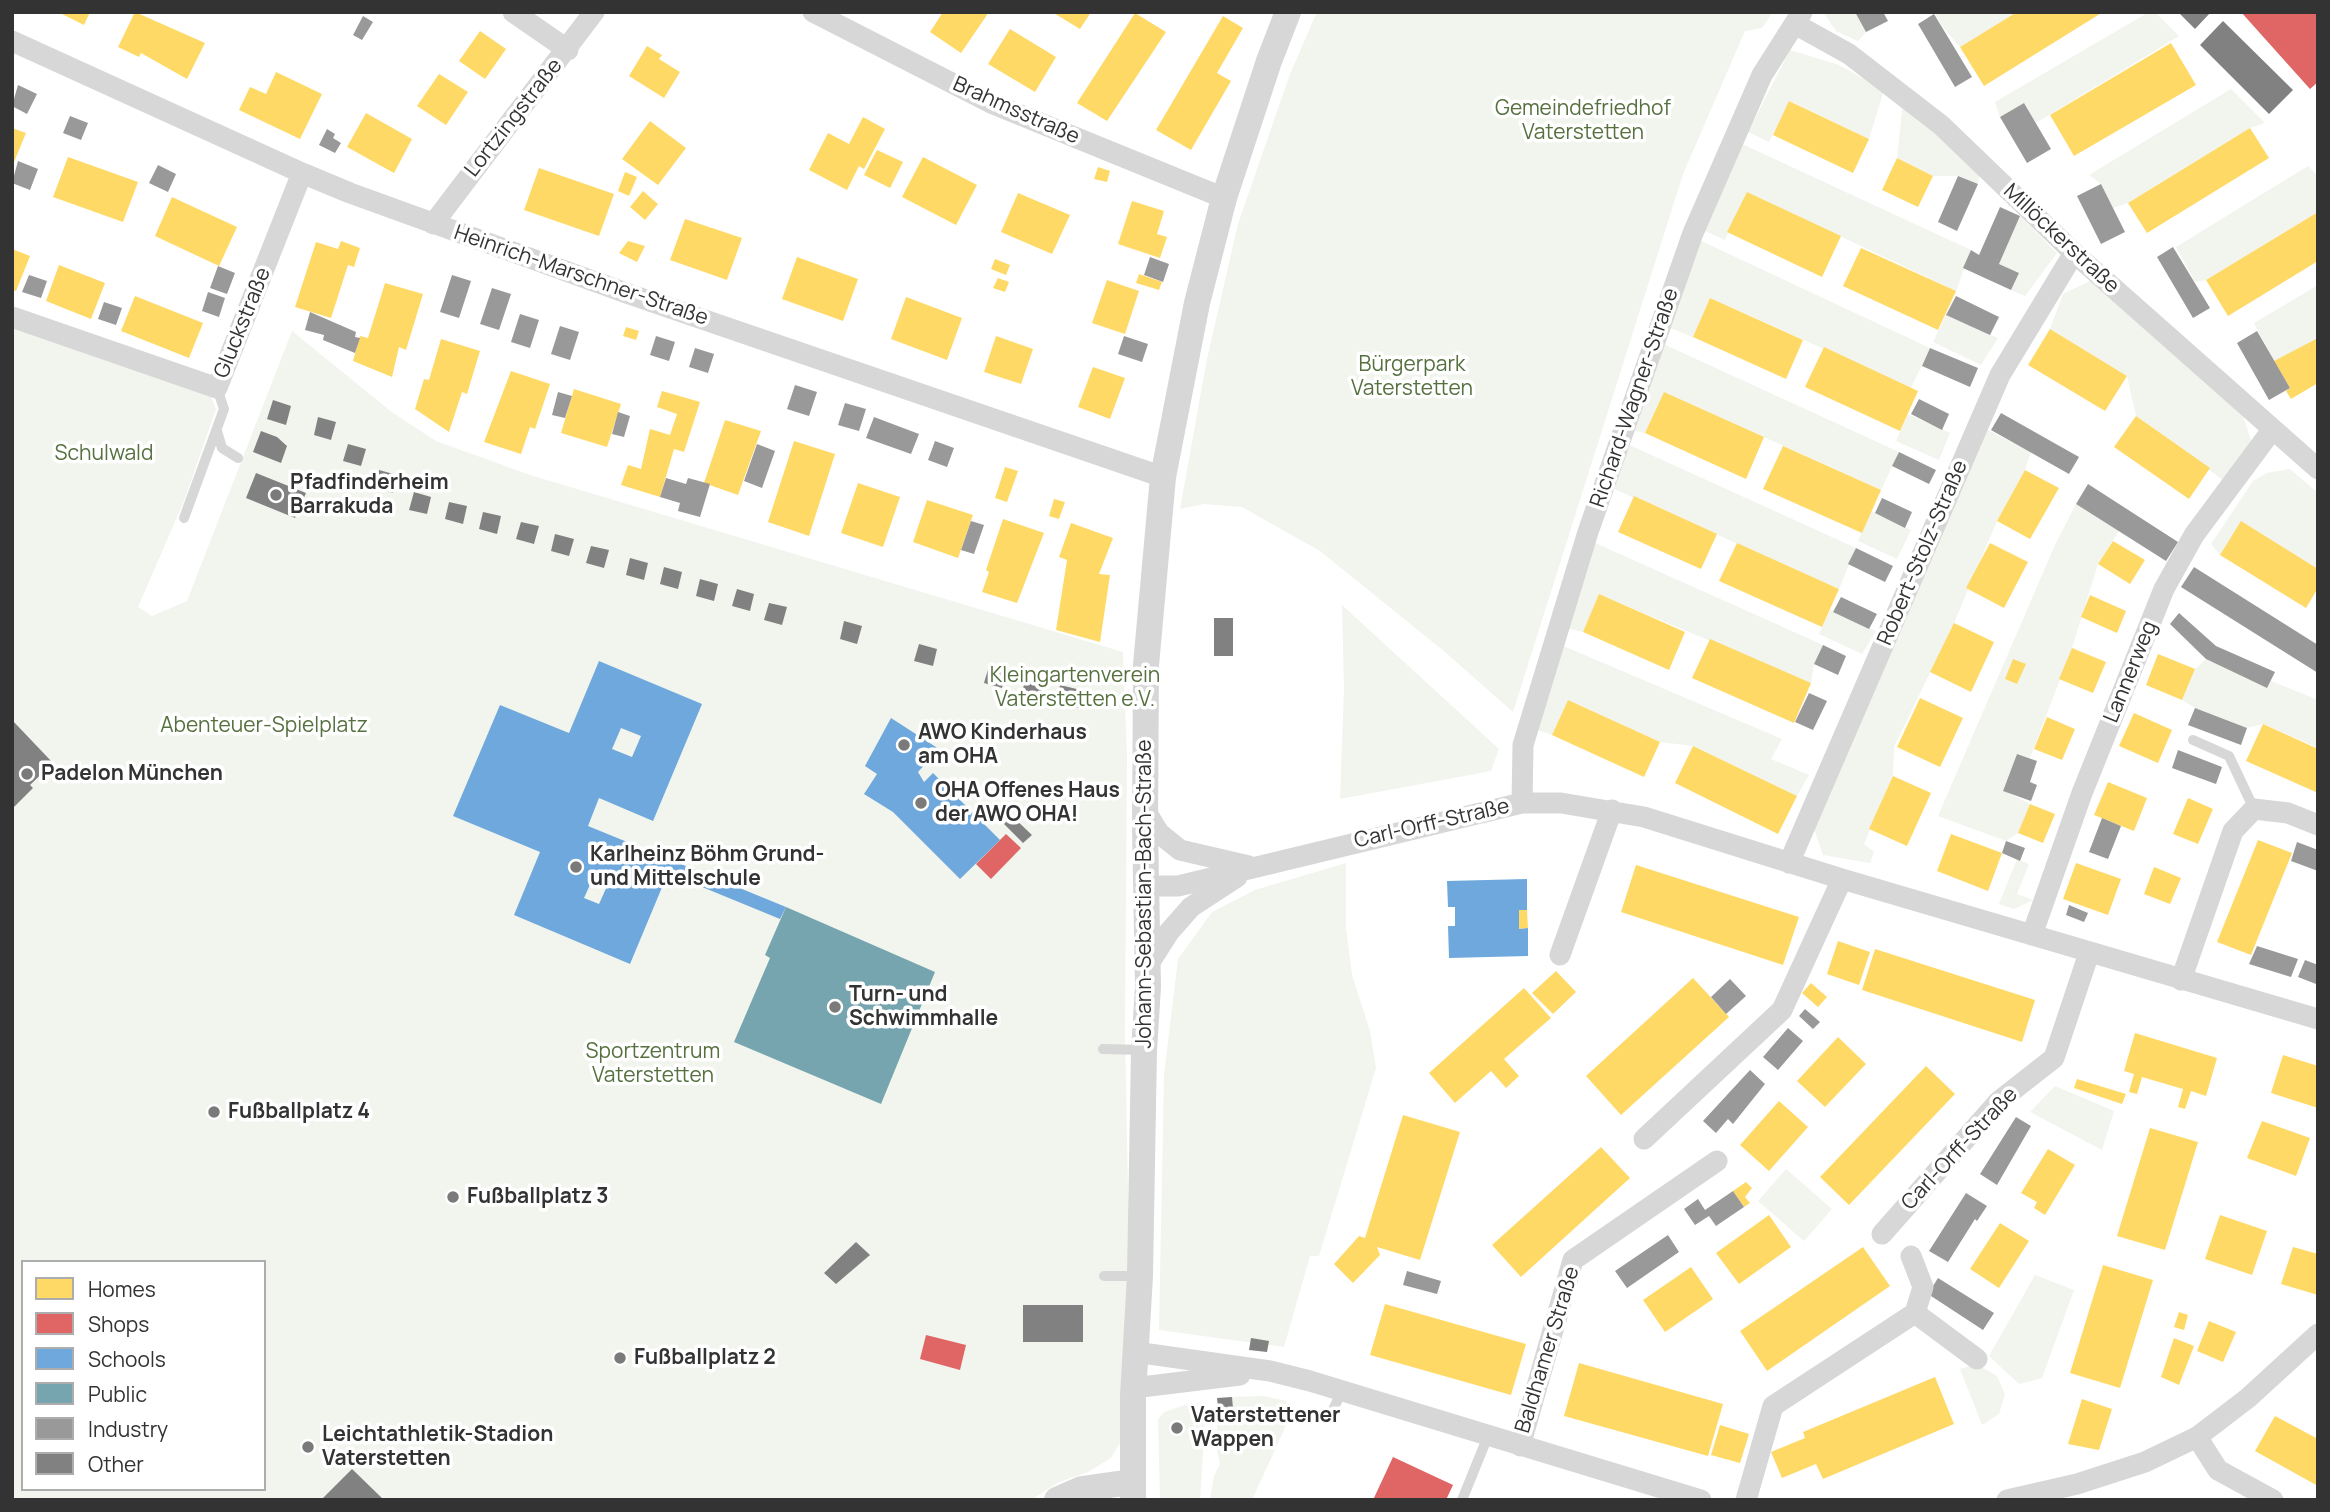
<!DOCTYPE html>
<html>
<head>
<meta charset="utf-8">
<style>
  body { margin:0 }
  #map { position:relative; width:2330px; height:1512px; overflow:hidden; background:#fff; font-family:Manrope,sans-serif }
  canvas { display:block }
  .frame { position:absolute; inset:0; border:14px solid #333; pointer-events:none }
  .legend { position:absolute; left:21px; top:1260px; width:245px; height:231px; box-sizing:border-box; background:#fff; border:2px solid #adadad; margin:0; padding:9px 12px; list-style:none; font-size:21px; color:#333 }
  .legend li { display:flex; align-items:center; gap:14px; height:35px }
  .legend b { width:35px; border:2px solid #adadad }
</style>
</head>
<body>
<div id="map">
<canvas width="2330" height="1512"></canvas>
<div class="frame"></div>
<ul class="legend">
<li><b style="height:19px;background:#ffd966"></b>Homes</li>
<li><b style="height:19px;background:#e06666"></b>Shops</li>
<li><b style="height:19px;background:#6fa8dc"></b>Schools</li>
<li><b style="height:19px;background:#76a5af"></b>Public</li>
<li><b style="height:19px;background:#999"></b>Industry</li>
<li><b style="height:19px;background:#818181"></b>Other</li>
</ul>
</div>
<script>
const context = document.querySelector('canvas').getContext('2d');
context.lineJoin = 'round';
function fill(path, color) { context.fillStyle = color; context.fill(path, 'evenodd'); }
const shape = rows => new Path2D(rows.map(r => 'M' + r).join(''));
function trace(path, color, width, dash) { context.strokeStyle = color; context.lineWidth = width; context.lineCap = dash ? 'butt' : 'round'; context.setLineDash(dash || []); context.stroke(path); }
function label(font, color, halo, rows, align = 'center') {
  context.font = font + ' Manrope,sans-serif'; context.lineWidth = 7; context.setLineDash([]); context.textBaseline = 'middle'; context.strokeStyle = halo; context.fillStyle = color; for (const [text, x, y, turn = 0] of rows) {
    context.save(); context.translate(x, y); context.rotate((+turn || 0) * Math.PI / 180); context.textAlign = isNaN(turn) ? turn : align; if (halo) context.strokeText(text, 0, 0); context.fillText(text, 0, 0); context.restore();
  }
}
fill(shape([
  [1317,12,1773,12,1762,28,1745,31,1683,174,1513,712,1445,652,1320,551,1242,507,1204,504,1180,509,1207,359,1238,224,1290,74],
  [1823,12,1855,12,1866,32,1858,41,1836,31],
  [1935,12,2017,12,1960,47,1942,26],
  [2149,12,2155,12,2179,36,2036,123,2024,103,2000,117,1995,102],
  [1790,50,1839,65,1884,90,1869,139,1790,101,1769,142,1748,132],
  [2231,89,2265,123,2250,128,2128,203,2113,208,2101,184,2089,175],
  [1903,102,1980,169,1978,184,1958,176,1933,176,1897,158],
  [1742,144,1971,250,1956,291,1747,192,1725,240,1703,230],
  [2308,166,2318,176,2318,212,2206,280,2195,282,2176,247],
  [2020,216,2057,253,2025,296,2011,290,2019,273,1999,264],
  [1699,240,1930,348,1911,388,1710,298,1693,337,1665,326],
  [2092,280,2243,416,2251,440,2248,456,2227,483,2136,416,2127,376,2050,329,2063,294],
  [2318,285,2318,339,2274,361,2254,323],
  [1946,315,1998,338,1981,365,1933,342],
  [12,325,210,394,216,409,184,501,138,607,152,616,187,601,292,331,393,413,436,441,530,475,1123,652,1127,756,1125,1032,1130,1299,1123,1438,1111,1458,1088,1472,1059,1482,1031,1500,12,1500],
  [23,1262,264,1262,264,1489,23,1489],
  [1659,342,1899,452,1881,490,1664,392,1645,433,1630,430],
  [1908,414,1950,433,1939,460,1896,441],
  [1984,428,2031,452,2025,470,1997,521,1954,623,1894,747,1893,776,1864,844,1874,852,1870,863,1823,855,1814,829],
  [1625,443,1856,548,1839,589,1610,487],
  [2290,469,2318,493,2318,569,2241,522,2220,555,2211,544,2253,481,2267,473],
  [2076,504,2119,531,2098,564,2072,648,2030,758,2017,754,2003,790,2030,804,2018,833,2006,841,1938,816,2055,545],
  [1871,511,1911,530,1897,559,1858,541],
  [1593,542,1823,645,1814,664,1811,683,1600,595,1583,632,1566,628],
  [1342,605,1499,749,1491,771,1340,799,1344,689],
  [1830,610,1876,631,1862,654,1819,634],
  [1561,645,1782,739,1771,759,1809,775,1797,796,1693,746,1660,742,1568,700,1552,735,1535,729],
  [2206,659,2267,688,2271,681,2318,700,2318,748,2263,724,2247,728,2195,708,2182,700,2195,669],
  [2017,859,2029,864,2017,894,2033,900,2014,909,1999,904],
  [1346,863,1346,928,1352,975,1370,1031,1376,1068,1319,1256,1310,1256,1284,1347,1159,1330,1164,1075,1178,959,1212,912,1255,890],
  [2055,1086,2114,1111,2102,1150,2030,1112],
  [1786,1169,1832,1209,1804,1241,1758,1201],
  [2035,1275,2074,1290,2042,1378,2019,1384,1989,1356],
  [1970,1366,1980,1366,1997,1376,2005,1394,1999,1414,1982,1425,1960,1369],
  [1264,1396,1287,1401,1285,1405,1294,1408,1252,1500,1210,1500,1214,1476,1220,1464,1216,1445,1218,1408,1233,1407,1232,1397],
  [1191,1403,1206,1404,1200,1500,1160,1500,1158,1419,1164,1412]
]), '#f1f5ed');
fill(shape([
  [58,12,90,12,84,25],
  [135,12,205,43,187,79,141,53,139,57,118,47],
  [943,12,989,12,961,53,930,32],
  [1052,12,1091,12,1080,29],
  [2017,12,2103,12,1984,86,1960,47],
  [1135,13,1166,32,1107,121,1077,103],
  [1223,16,1243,28,1217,73,1231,81,1191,150,1156,130],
  [1010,29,1056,57,1035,92,988,64],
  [480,31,506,49,485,79,459,61],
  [2171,43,2196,85,2074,156,2050,115],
  [647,46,662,55,659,59,680,72,664,98,629,76],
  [276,72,322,94,300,139,239,110,250,87,266,94],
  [439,74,468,92,446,125,417,106],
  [1789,101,1869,139,1853,173,1773,135],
  [366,113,412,139,394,173,347,147],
  [863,117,885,129,864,169,859,166,847,190,809,170,828,133,849,144],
  [650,121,686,148,658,185,622,159],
  [12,128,26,133,12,167],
  [2250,128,2269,158,2147,233,2128,203],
  [877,150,903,162,890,188,864,175],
  [68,157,138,182,123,222,53,197],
  [923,157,977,185,956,225,902,197],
  [1897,158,1933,176,1918,207,1882,190],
  [1098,167,1110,171,1107,182,1094,179],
  [539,168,614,194,599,236,524,210],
  [625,172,637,177,629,196,618,191],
  [643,191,658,204,645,220,630,207],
  [1747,192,1841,236,1822,277,1727,232],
  [1018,193,1070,215,1052,254,1001,232],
  [172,197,237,227,219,266,155,236],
  [1132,201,1164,211,1157,234,1167,237,1160,258,1118,244],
  [2318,212,2318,261,2228,316,2206,280],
  [685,219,742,238,727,280,670,260],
  [341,241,360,248,354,267,348,265,331,318,295,307,316,242,338,249],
  [628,241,645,246,637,262,619,253],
  [1861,248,1956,291,1938,330,1843,286],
  [12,249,30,256,16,291,12,290],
  [797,257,858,279,843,321,782,299],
  [995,259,1010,265,1006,275,991,269],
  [59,265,105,283,91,319,46,301],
  [1139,274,1162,282,1159,290,1136,283],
  [998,278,1009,282,1005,292,993,288],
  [1107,280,1139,291,1125,334,1092,323],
  [385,283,423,294,406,350,399,347,392,377,353,361,360,336,368,338],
  [135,296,203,323,189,358,121,331],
  [906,297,962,318,947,360,891,339],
  [1710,298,1803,340,1786,379,1693,337],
  [626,327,639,331,636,340,623,336],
  [2050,329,2127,376,2105,411,2028,365],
  [996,336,1033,349,1021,384,984,372],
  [2318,338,2318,383,2291,399,2286,391,2290,388,2274,361],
  [441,339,480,351,467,394,462,392,449,432,415,409,424,379,429,380],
  [1824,347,1918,391,1900,431,1805,387],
  [1093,367,1125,378,1110,419,1078,407],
  [511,371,550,384,535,429,530,427,521,454,484,442],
  [574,389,621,404,607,447,561,433],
  [662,391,700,402,684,452,674,449,660,497,621,485,628,465,641,469,650,429,670,435,677,414,657,407],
  [1664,392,1764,437,1746,479,1645,433],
  [2136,416,2210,468,2189,499,2114,447],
  [725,420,761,431,738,495,704,483],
  [794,441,835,454,809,536,768,522],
  [1783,446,1881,490,1862,533,1763,489],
  [1005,467,1018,471,1007,502,995,498],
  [2025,470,2059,488,2030,539,1997,521],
  [858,483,900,497,883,547,841,533],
  [1634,496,1717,534,1701,569,1618,532],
  [1054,499,1065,502,1059,519,1049,516],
  [927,500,973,515,958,558,913,542],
  [1003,519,1044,533,1017,603,982,592,989,572,986,570],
  [2241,521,2318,569,2318,588,2306,608,2220,555],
  [1071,523,1113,538,1099,574,1110,575,1100,642,1056,630,1067,560,1059,557],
  [2113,541,2145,560,2130,584,2098,564],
  [1737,543,1839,589,1822,627,1719,581],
  [1990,543,2028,562,2004,608,1966,588],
  [1599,594,1685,632,1669,670,1583,632],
  [2090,595,2126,611,2117,633,2081,617],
  [1954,623,1994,642,1971,692,1930,672],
  [1710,639,1811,683,1794,723,1692,678],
  [2072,648,2106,662,2093,693,2059,679],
  [2158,654,2195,669,2182,700,2146,685],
  [2013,659,2026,664,2017,684,2005,679],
  [1920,698,1963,718,1940,767,1897,747],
  [1568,700,1660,742,1644,777,1552,735],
  [2134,713,2172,730,2158,763,2119,746],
  [2047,717,2075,729,2062,760,2034,749],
  [2263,724,2318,749,2318,793,2246,761],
  [1693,746,1797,796,1778,834,1675,783],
  [1893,776,1931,793,1907,846,1869,829],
  [2108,782,2147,798,2134,831,2094,815],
  [2188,798,2213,809,2198,844,2173,834],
  [2030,804,2055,814,2043,843,2018,833],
  [1951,834,2002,853,1988,891,1937,871],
  [2258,840,2292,853,2251,955,2217,942],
  [2076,863,2121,879,2108,915,2063,899],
  [1636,865,1799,917,1783,965,1621,912],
  [2154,867,2181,878,2170,904,2144,894],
  [1519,910,1527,910,1528,928,1519,929],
  [1838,941,1870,952,1859,985,1827,974],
  [1875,949,2035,1000,2022,1042,1862,990],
  [1556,971,1576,992,1553,1014,1532,993],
  [1693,978,1729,1017,1621,1115,1586,1076],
  [1811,983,1827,997,1818,1007,1802,993],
  [1524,988,1551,1018,1504,1059,1519,1076,1506,1088,1491,1071,1455,1103,1429,1073],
  [2135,1033,2217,1058,2206,1096,2191,1091,2185,1109,2178,1107,2183,1089,2142,1077,2137,1094,2129,1092,2134,1074,2124,1071],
  [1838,1037,1866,1064,1825,1107,1797,1081],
  [2283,1055,2318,1066,2318,1108,2271,1093],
  [1926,1066,1955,1094,1849,1205,1820,1177],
  [2077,1079,2126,1094,2122,1104,2074,1088],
  [1779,1101,1808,1127,1769,1171,1740,1145],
  [1403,1115,1460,1132,1420,1260,1377,1247,1380,1255,1353,1283,1334,1264,1359,1236,1365,1238],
  [2262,1121,2310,1138,2296,1176,2247,1158],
  [2150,1128,2198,1142,2165,1250,2117,1236],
  [1601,1147,1630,1178,1521,1277,1492,1245],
  [2048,1149,2075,1165,2045,1215,2034,1208,2037,1202,2021,1193],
  [1746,1182,1752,1188,1745,1197,1750,1203,1744,1207,1733,1191],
  [1769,1215,1791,1247,1739,1284,1716,1253],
  [2220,1215,2267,1231,2252,1275,2205,1259],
  [2000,1223,2029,1241,1999,1288,1970,1269],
  [1863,1247,1890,1286,1767,1371,1740,1331],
  [2293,1247,2318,1254,2318,1295,2281,1284],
  [2103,1265,2153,1280,2120,1388,2070,1373],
  [1691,1267,1713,1299,1665,1332,1643,1300],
  [1385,1304,1526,1344,1511,1395,1370,1355],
  [2179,1312,2188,1315,2184,1330,2174,1327],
  [2209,1321,2236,1332,2223,1362,2197,1351],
  [2174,1338,2194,1346,2179,1385,2161,1377],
  [1579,1363,1723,1404,1708,1456,1564,1416],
  [1935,1377,1954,1424,1823,1479,1816,1464,1782,1478,1771,1452,1805,1438,1803,1432],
  [2082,1399,2112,1409,2099,1450,2068,1444],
  [2275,1416,2318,1439,2318,1486,2255,1451],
  [1720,1425,1749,1434,1740,1463,1711,1455]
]), '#ffd966');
fill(shape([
  [2241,12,2318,12,2318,82,2310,89],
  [1006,834,1021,848,991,879,976,864],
  [926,1335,966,1345,960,1370,920,1359],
  [1393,1457,1453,1485,1446,1500,1373,1500]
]), '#e06666');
fill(shape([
  [599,661,702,704,653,821,599,798,588,826,786,907,780,919,668,873,630,964,514,915,540,852,453,816,500,705,569,733],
  [621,728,641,736,632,757,612,749],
  [593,878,608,884,599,904,584,898],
  [891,718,939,749,918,772,924,782,933,773,1000,840,960,879,893,812,864,794,877,774,865,766],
  [1527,879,1527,910,1519,910,1519,929,1528,928,1528,956,1449,958,1448,926,1455,926,1455,907,1448,907,1447,881]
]), '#6fa8dc');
fill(shape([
  [786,907,935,972,881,1104,734,1042,770,958,765,955]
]), '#76a5af');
fill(shape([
  [1855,12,1883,12,1888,21,1866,32],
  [1934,14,1972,77,1955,87,1918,24],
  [363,16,373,22,362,40,353,35],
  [18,85,37,94,27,114,12,106],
  [2024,103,2051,149,2027,163,2000,117],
  [70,116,88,123,81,140,63,133],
  [327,129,335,134,333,138,341,143,335,153,319,145],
  [18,161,38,169,30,190,12,183],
  [158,165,176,174,168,192,149,183],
  [1958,176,1978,184,1957,231,1938,222],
  [2101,184,2125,232,2101,244,2077,196],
  [2000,207,2020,216,1999,264,2019,273,2011,290,1963,268,1971,250,1979,255],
  [2173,247,2210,308,2193,318,2157,257],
  [1150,257,1169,264,1163,282,1144,275],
  [218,266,235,273,227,294,210,288],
  [29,275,47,281,41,298,22,292],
  [452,275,471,281,459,318,440,312],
  [492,288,511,294,499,330,480,324],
  [208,292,225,298,219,317,202,311],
  [1956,296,1999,317,1990,335,1946,315],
  [104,302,122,308,116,325,98,319],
  [310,312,356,332,355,337,360,338,355,353,323,340,324,335,305,330],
  [520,314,539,320,530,348,511,342],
  [560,326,579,332,570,360,551,354],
  [2257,331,2290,388,2269,400,2237,343],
  [656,336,675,342,669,361,650,355],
  [1124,336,1148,344,1142,362,1118,354],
  [695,348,714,354,708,373,689,367],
  [1930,348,1978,368,1970,387,1922,366],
  [795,385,817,392,809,416,787,409],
  [558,392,572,396,565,418,552,415],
  [1919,399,1949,414,1942,430,1911,414],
  [845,403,866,409,859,431,838,425],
  [618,412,630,416,624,437,612,434],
  [2001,413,2079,457,2069,474,1991,430],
  [874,417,919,434,911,454,866,438],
  [935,441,954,448,947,467,928,460],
  [757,444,775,451,762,488,744,481],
  [1899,452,1936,470,1929,484,1892,466],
  [666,478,686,484,688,478,710,484,700,517,678,511,680,503,660,497],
  [2088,484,2178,542,2166,561,2076,504],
  [1882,498,1912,512,1905,528,1875,513],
  [971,521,984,525,974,554,961,550],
  [1856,548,1893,566,1885,582,1848,564],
  [2194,567,2318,645,2318,673,2181,587],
  [1841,597,1877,614,1869,629,1833,612],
  [2179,613,2216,646,2275,672,2267,688,2206,659,2170,624],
  [1823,645,1846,656,1838,675,1814,664],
  [1809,693,1827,701,1813,730,1795,722],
  [2195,708,2247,728,2241,745,2188,725],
  [2178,750,2222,767,2216,784,2172,768],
  [2017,754,2037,761,2030,782,2037,785,2031,801,2003,791],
  [2102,818,2121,826,2108,859,2089,852],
  [2006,841,2025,848,2020,861,2002,853],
  [2297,842,2318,850,2318,871,2291,861],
  [2069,905,2088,913,2084,922,2066,915],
  [2257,946,2298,959,2291,977,2249,964],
  [2305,960,2318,965,2316,984,2298,977],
  [1730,979,1746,996,1726,1014,1711,997],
  [1805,1009,1820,1022,1813,1029,1799,1016],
  [1788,1028,1803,1041,1778,1070,1763,1057],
  [1750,1070,1765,1084,1733,1124,1728,1119,1716,1133,1703,1121],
  [2016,1117,2031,1126,1997,1185,1980,1174],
  [1733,1191,1744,1207,1716,1226,1709,1216,1695,1225,1684,1209,1698,1199,1705,1210],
  [1966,1193,1987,1206,1977,1221,1975,1219,1948,1262,1929,1251],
  [1668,1235,1679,1252,1627,1288,1615,1271],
  [1407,1271,1441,1281,1437,1294,1403,1285],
  [1938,1278,1994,1313,1983,1330,1928,1294]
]), '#999');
fill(shape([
  [2178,12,2211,12,2195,29],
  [2223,21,2293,90,2269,114,2200,45],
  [273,400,291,406,286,425,267,419],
  [318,417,336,422,331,440,314,435],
  [261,431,277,437,287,446,281,463,253,452],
  [348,444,366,449,361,466,343,461],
  [379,470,397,475,393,493,375,488],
  [256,473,306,493,295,518,246,498],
  [414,492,431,497,427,514,409,510],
  [449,502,467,506,463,524,445,519],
  [483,512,501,516,497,534,479,529],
  [521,522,539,526,534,544,516,539],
  [555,534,574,539,569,556,551,551],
  [591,546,609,550,604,568,586,563],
  [630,558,648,563,644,580,626,575],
  [664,567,682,572,678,589,660,584],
  [700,579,718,584,714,601,696,596],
  [737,589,754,594,750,611,732,606],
  [769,603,787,607,782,625,764,620],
  [1214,618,1233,618,1233,656,1214,656],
  [844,621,862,626,857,644,840,639],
  [919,644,937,649,933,666,914,661],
  [989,666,1006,670,1002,688,984,683],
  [1026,678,1044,682,1039,699,1021,695],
  [1060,685,1089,692,1085,709,1056,703],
  [12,720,53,763,30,785,33,788,12,809],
  [1012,816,1032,835,1023,843,1004,824],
  [856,1242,870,1255,836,1284,824,1273],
  [1023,1305,1083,1305,1083,1342,1023,1342],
  [1251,1338,1269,1341,1267,1352,1249,1350],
  [1232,1397,1233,1408,1218,1408,1217,1398],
  [352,1469,384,1500,321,1500]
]), '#818181');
trace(shape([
  [217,431,222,448,238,458],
  [184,518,224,409,217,388],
  [2193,740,2229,756,2254,809],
  [1103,1049,1144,1050],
  [1104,1276,1140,1276],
  [1329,1418,1342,1391],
  [1462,1500,1488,1436]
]), '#d7d7d7', 10);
trace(shape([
  [513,12,568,50],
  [813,12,991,103,1224,198],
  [1795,24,1849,54,1941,125,2074,253,2318,469],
  [12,41,302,173,350,193,629,294,1163,477],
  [433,224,594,12],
  [12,317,217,388,302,173],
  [1522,803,1523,745,1588,532,1693,233,1762,75,1802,12],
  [1145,810,1159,833,1180,850,1249,866],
  [1789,863,2000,375,2074,253],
  [1146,886,1178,886,1522,803,1561,803,1644,817,1842,879,2318,1019],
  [2032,935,2082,793,2164,589,2194,535,2272,430],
  [1560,955,1612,810],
  [1148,965,1169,932,1191,907,1237,877],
  [2181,980,2233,831,2254,809,2288,813,2318,825],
  [1644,1139,1782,1010,1842,879],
  [1882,1234,1999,1101,2054,1058,2089,953],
  [1915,1313,1977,1359],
  [1135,1352,1270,1371,1310,1381,1701,1500],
  [1133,1388,1240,1375],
  [2197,1437,2218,1470,2273,1500],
  [1520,1446,1573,1260,1717,1161],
  [1746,1500,1773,1406,1915,1313,1923,1287,1911,1256],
  [2007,1500,2077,1484,2145,1462,2197,1437,2248,1398,2318,1334]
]), '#d7d7d7', 21);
trace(shape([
  [1057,1500,1082,1489,1131,1482],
  [1133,1500,1133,1396,1140,1276,1144,1050,1148,987,1145,826,1146,665,1163,477,1197,303,1224,198,1269,61,1288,12]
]), '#d7d7d7', 26);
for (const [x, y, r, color] of [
  [276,495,7,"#7a7a7a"],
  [904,745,7,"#7a7a7a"],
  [27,774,7,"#7a7a7a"],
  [921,803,7,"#7a7a7a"],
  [576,867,7,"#7a7a7a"],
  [835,1007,7,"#7a7a7a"],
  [214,1112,7,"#7a7a7a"],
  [453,1197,7,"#7a7a7a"],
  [620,1358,7,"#7a7a7a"],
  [1177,1428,7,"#7a7a7a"],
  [308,1447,7,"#7a7a7a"]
]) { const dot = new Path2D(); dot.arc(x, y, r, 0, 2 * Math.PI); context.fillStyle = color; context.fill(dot); trace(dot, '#fff', 2.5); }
label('21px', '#56703f', '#fff', [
  ["Gemeindefriedhof",1583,109],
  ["Vaterstetten",1583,133],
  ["Bürgerpark",1412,365],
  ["Vaterstetten",1412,389],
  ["Schulwald",104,454],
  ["Kleingartenverein",1075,676],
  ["Vaterstetten e.V.",1075,700],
  ["Abenteuer-Spielplatz",264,726],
  ["Sportzentrum",653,1052],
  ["Vaterstetten",653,1076]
]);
label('21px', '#333', '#fff', [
  ["Brahmsstraße",1016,111,24],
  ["Lortzingstraße",514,118,-52],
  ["Millöckerstraße",2061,239,43],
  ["Heinrich-Marschner-Straße",581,276,19],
  ["Gluckstraße",243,323,-68],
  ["Richard-Wagner-Straße",1635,398,-71],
  ["Robert-Stolz-Straße",1923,553,-67],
  ["Lannerweg",2131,672,-68],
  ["Carl-Orff-Straße",1432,824,-13],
  ["Johann-Sebastian-Bach-Straße",1145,894,-90],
  ["Carl-Orff-Straße",1960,1149,-47],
  ["Baldhamer Straße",1548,1350,-73]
]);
label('bold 21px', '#333', '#fff', [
  ["Pfadfinderheim",290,483],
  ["Barrakuda",290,507],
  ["AWO Kinderhaus",918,733],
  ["am OHA",918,757],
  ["Padelon München",41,774],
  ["OHA Offenes Haus",935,791],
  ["der AWO OHA!",935,815],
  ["Karlheinz Böhm Grund-",590,855],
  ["und Mittelschule",590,879],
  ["Turn- und",849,995],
  ["Schwimmhalle",849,1019],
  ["Fußballplatz 4",228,1112],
  ["Fußballplatz 3",467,1197],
  ["Fußballplatz 2",634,1358],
  ["Vaterstettener",1191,1416],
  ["Wappen",1191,1440],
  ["Leichtathletik-Stadion",322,1435],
  ["Vaterstetten",322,1459]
], 'left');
</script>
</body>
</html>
